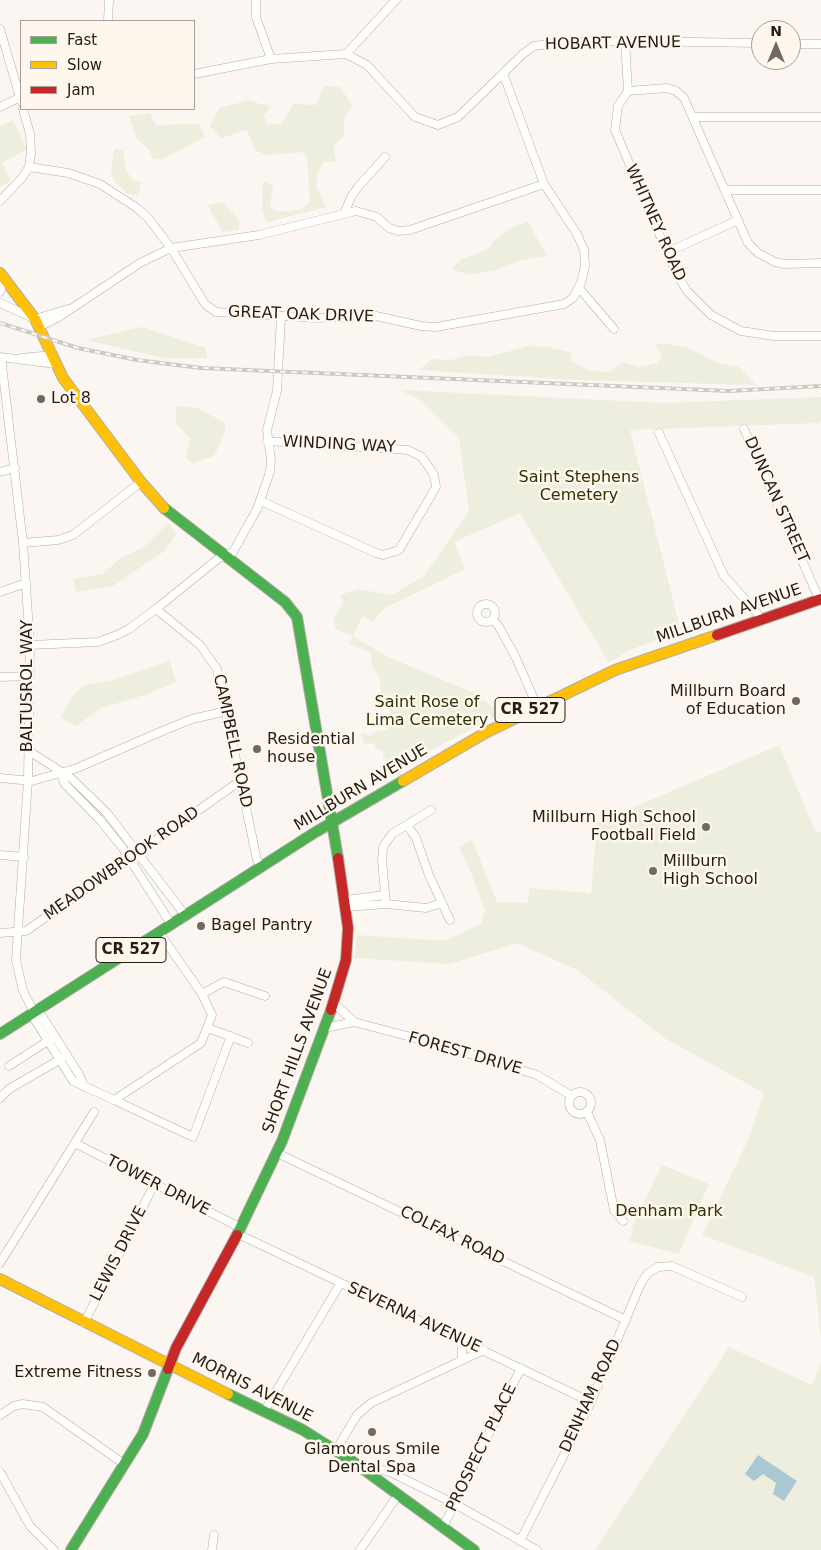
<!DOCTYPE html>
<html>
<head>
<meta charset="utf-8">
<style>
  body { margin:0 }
  #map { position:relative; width:821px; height:1550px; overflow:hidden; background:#fbf6f1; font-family:"DejaVu Sans",sans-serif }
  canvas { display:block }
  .legend { position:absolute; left:20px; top:20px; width:175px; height:90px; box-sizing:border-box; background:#fff7ed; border:1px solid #a7a096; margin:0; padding:6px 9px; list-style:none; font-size:15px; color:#241d14 }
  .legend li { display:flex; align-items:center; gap:10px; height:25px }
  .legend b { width:25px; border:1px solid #a7a096 }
  .north { position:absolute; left:751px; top:20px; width:50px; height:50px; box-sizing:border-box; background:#fff7ed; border:1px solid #a7a096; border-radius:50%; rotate:0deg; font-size:14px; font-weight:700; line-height:20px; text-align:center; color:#241d14 }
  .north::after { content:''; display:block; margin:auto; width:18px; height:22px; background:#6f6961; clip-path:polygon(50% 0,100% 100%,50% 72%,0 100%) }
</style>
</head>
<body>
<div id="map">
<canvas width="821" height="1550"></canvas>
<ul class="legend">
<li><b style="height:6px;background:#4caf50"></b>Fast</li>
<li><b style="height:6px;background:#ffc107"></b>Slow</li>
<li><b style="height:6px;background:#c62828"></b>Jam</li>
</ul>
<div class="north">N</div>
</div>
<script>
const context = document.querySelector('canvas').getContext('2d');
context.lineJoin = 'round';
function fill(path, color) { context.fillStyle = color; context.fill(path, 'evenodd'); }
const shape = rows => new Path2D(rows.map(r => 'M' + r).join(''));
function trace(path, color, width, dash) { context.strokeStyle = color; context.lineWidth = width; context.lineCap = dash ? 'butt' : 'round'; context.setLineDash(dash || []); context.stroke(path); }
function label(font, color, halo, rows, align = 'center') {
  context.font = font + ' "DejaVu Sans",sans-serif'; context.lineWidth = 5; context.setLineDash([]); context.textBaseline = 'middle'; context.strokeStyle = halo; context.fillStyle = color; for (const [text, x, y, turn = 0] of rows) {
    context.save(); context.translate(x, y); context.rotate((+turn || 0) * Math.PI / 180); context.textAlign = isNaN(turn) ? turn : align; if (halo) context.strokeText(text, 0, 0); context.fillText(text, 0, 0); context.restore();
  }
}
fill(shape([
  [323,86,340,87,353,106,344,118,344,135,333,147,336,161,323,163,318,173,316,185,326,207,267,222,262,210,263,181,273,185,270,206,277,212,301,210,310,201,307,158,302,152,266,155,255,150,247,130,221,138,210,126,219,108,250,100,260,104,271,105,264,116,268,124,282,124,293,104,316,105],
  [150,113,156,125,199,124,205,137,163,159,153,159,149,150,137,139,129,116],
  [13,120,27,149,2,163,11,181,0,187,0,126],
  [114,149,123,150,126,170,133,180,141,182,138,196,127,193,115,182,111,171],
  [222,202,239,219,239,230,223,232,207,205],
  [528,222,547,256,521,260,496,270,469,275,452,269,460,260,488,249,494,241,514,226],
  [142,327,206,348,207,358,163,358,86,340],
  [663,343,689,348,718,363,739,367,756,385,574,380,419,370,432,359,451,360,469,355,488,357,528,346,547,347,572,353,570,360,588,370,610,372,622,362,639,367,657,363,662,355,654,345],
  [400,390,663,403,821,397,821,421,818,423,630,430,681,632,629,650,609,663,520,513,454,542,465,569,385,608,372,622,363,616,353,636,388,657,474,693,501,713,394,770,383,757,383,752,376,748,374,743,364,744,361,733,371,736,374,732,388,730,388,722,391,716,391,713,383,705,379,676,373,668,370,652,349,644,353,636,336,630,333,619,343,603,340,595,358,589,392,595,424,576,469,511,459,438,422,401],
  [176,406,198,408,225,423,225,433,214,456,192,463,186,459,190,438,176,424],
  [168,523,177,534,163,552,113,586,76,592,73,579,103,574,120,558,144,547],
  [170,661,176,682,145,695,101,708,76,726,61,718,71,697,85,685,113,680],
  [779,745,816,833,821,832,821,1339,814,1277,702,1235,748,1140,764,1093,666,1039,577,970,517,943,450,964,354,958,357,935,444,941,481,924,485,910,470,870,459,847,472,840,497,902,528,903,529,888,591,893,597,823],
  [662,1165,709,1184,679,1254,629,1241,633,1231,631,1229],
  [729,1347,812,1385,821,1362,821,1550,595,1550]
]), '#eeeede');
fill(shape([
  [758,1455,797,1481,784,1501,773,1494,776,1483,763,1474,754,1481,745,1474]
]), '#aac8d2');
const street = shape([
  [256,0,256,17,271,59],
  [108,21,109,0],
  [0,29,21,101],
  [625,41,628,91,618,106,615,130,675,271,687,291,711,315,741,331,774,336,821,336],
  [791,44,821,44],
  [346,54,396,0],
  [194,74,271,59,346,54,367,65,415,117,438,125,458,117,524,53,534,46,563,42,625,41,761,43],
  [628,91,667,88,676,91,684,98,748,243,758,253,775,262,784,264,821,263],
  [0,107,21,97],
  [695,117,821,117],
  [29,167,68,173,100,184,137,208,148,218,171,248,205,304,216,312,316,318,376,316,421,326,436,327,564,304,573,298,581,283,585,266,584,250,577,234,544,184,503,73],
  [727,190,821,190],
  [0,201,22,178,29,167,31,153,30,134,23,109],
  [345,212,351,197,358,187,385,157],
  [668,252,738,220],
  [579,288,614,329],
  [0,292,4,280],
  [0,303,35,319,68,309],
  [39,327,59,317,140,263,171,248,259,235,356,211,377,217,389,228,398,231,410,230,544,184],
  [0,357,56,364],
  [1,357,23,543,30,645,28,780,16,960,23,991,34,1012,35,1020,73,1081,114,1100,201,1043,212,1015,202,994,159,932],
  [22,358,52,355],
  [744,429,819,599],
  [659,433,724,576,757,613,760,619],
  [0,472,15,468],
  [261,501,376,553,383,555,399,550,436,487,434,475,422,457,408,450,267,441],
  [23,543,58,540,73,535,141,482],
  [0,592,26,583],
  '477 613a9 9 0 1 1 18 0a9 9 0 1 1-18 0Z',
  [156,609,200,645,217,669,257,860,262,867],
  [493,620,498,625,516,658,537,706],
  [30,645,98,642,117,635,129,629,156,609,219,558,233,552,257,509,270,472,271,460,267,430,277,391,281,317],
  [0,677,30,676],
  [29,751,71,778,107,813,185,915],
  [61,773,64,783,100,820,122,847,171,924],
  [0,778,32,781,77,768,167,729,192,719,227,711],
  [407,825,416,838,429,875,450,920],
  [0,855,24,857],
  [345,900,385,895],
  [386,904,382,861,383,847,392,834,431,810],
  [346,907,386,904,426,908,442,903],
  [0,933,26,931,240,781],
  [202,994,224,982,265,996],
  [334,1003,354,1022,445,1046,537,1075,572,1096],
  [34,1012,42,1016,80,1076,84,1087],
  [208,1028,248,1043],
  [325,1028,354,1022],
  [9,1066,51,1039],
  '569 1103a11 11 0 1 1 22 0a11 11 0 1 1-22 0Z',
  [0,1098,9,1089,61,1059],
  [114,1100,193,1137,231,1036],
  [587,1112,600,1140,614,1210,623,1221],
  [75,1143,241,1228],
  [277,1153,626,1320],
  [238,1234,591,1402],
  [0,1263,94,1112],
  [84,1323,154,1185],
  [462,1360,462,1340],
  [265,1410,340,1284],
  [0,1415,14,1406,23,1404,43,1407,124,1464],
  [336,1450,357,1415,371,1403,484,1350],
  [364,1470,379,1469,392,1473,455,1504,537,1550],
  [0,1472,30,1526,54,1550],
  [443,1527,521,1368],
  [520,1541,591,1402,641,1283,648,1273,658,1267,672,1266,742,1297],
  [212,1550,214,1535],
  [360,1550,398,1495]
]);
const fast = shape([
  [164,508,285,602,297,617,338,858],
  [0,1034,314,833,403,781],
  [237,1235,282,1141,331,1010],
  [228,1394,303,1430,352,1461,474,1550],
  [71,1550,143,1434,168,1369]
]);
const slow = shape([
  [0,273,35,319,63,378,141,482,164,508],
  [403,781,485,733,615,670,717,635],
  [0,1279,228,1394]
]);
const jam = shape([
  [717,635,821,599],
  [331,1010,346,960,348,928,338,858],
  [168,1369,176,1348,237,1235]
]);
trace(street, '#b3ada7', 9);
trace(fast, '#b3ada7', 12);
trace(slow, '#b3ada7', 12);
trace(jam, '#b3ada7', 12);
trace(street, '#fefefd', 8);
trace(fast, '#4caf50', 10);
trace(slow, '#ffc107', 10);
trace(jam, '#c62828', 10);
const rail = shape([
  [0,323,78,348,137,360,201,368,729,391,821,386]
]);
trace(rail, '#cbcac8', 4);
trace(rail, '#fff7ed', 2, [5.5]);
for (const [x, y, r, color] of [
  [41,399,5,"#6f6961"],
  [796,701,5,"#6f6961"],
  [257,749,5,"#6f6961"],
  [706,827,5,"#6f6961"],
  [653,871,5,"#6f6961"],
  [201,926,5,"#6f6961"],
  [152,1373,5,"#6f6961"],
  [372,1432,5,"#6f6961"]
]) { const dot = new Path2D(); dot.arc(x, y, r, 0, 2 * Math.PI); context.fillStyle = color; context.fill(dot); trace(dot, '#fff7ed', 2); }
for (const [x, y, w] of [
  [530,710,70],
  [131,950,70]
]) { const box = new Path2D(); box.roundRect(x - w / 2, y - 12.5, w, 25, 4); context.fillStyle = '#fff7ed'; context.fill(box); trace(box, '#241d14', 1); }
label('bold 15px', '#241d14', null, [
  ["CR 527",530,710],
  ["CR 527",131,950]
]);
label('16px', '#241d14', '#fff7ed', [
  ["HOBART AVENUE",613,44,-1],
  ["WHITNEY ROAD",655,223,66],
  ["GREAT OAK DRIVE",301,315,2],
  ["WINDING WAY",339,445,3],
  ["DUNCAN STREET",776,500,66],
  ["MILLBURN AVENUE",729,614,-19],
  ["BALTUSROL WAY",28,686,-90],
  ["CAMPBELL ROAD",232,741,78],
  ["MILLBURN AVENUE",361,788,-31],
  ["MEADOWBROOK ROAD",122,864,-35],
  ["SHORT HILLS AVENUE",298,1051,-70],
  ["FOREST DRIVE",465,1054,16],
  ["TOWER DRIVE",158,1186,27],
  ["COLFAX ROAD",452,1236,26],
  ["LEWIS DRIVE",119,1254,-63],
  ["SEVERNA AVENUE",414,1318,25],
  ["MORRIS AVENUE",252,1388,27],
  ["DENHAM ROAD",591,1396,-65],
  ["PROSPECT PLACE",482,1448,-64]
]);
label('16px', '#241d14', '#fff7ed', [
  ["Lot 8",51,399],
  ["Millburn Board",786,692,"right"],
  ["of Education",786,710,"right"],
  ["Residential",267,740],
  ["house",267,758],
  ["Millburn High School",696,818,"right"],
  ["Football Field",696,836,"right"],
  ["Millburn",663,862],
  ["High School",663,880],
  ["Bagel Pantry",211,926],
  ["Extreme Fitness",142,1373,"right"],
  ["Glamorous Smile",372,1450,"center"],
  ["Dental Spa",372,1468,"center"]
], 'left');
label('16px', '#303303', '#fff7ed', [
  ["Saint Stephens",579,478],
  ["Cemetery",579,496],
  ["Saint Rose of",427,703],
  ["Lima Cemetery",427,721],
  ["Denham Park",669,1212]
]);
</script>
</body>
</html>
